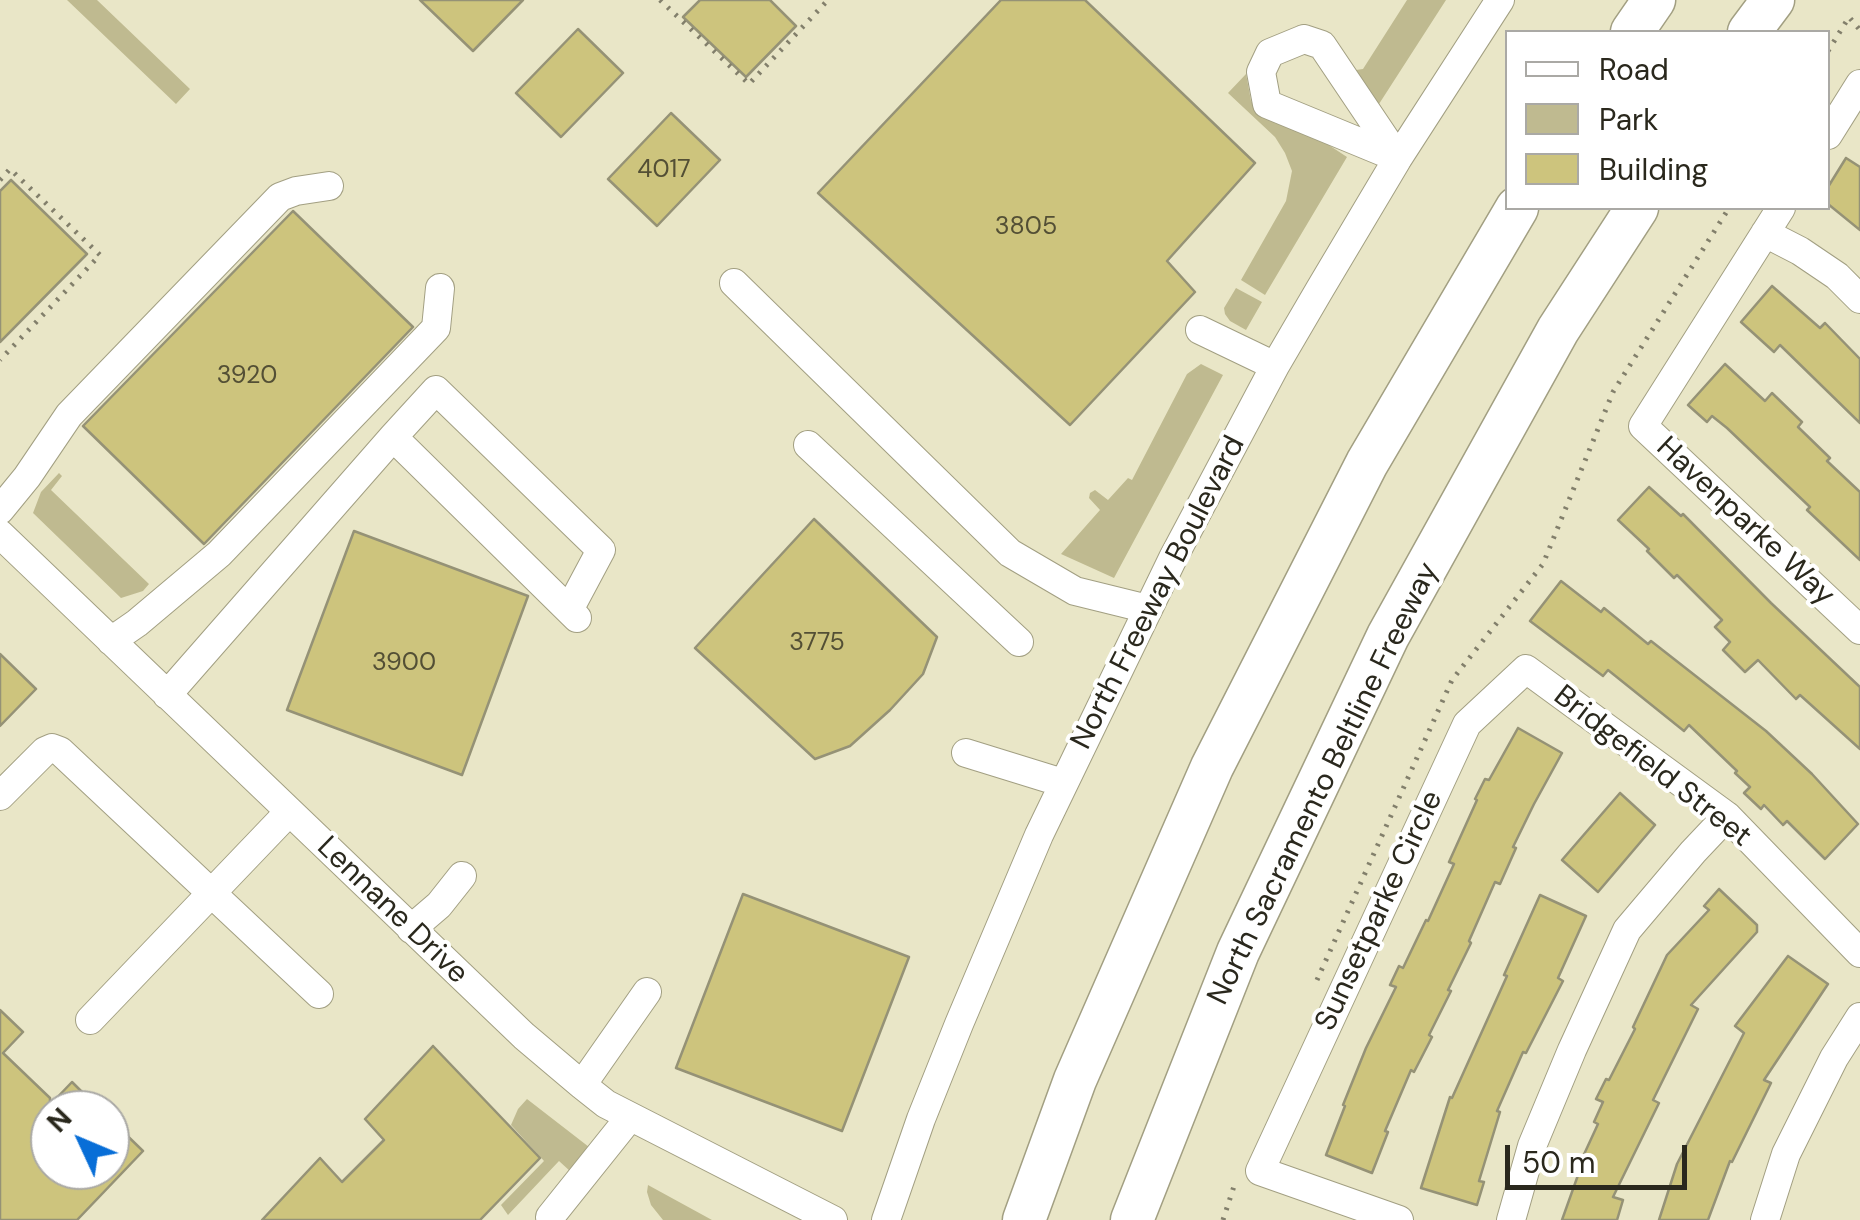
<!DOCTYPE html>
<html>
<head>
<meta charset="utf-8">
<style>
  body { margin:0 }
  #map { position:relative; width:1860px; height:1220px; overflow:hidden; background:#e9e6c7; font-family:"DM Sans",sans-serif }
  canvas { display:block }
  .legend { position:absolute; left:1505px; top:30px; width:325px; height:180px; box-sizing:border-box; background:#fff; border:2px solid #aaa9a5; margin:0; padding:12px 18px; list-style:none; font-size:30px; color:#2a281d }
  .legend li { display:flex; align-items:center; gap:20px; height:50px }
  .legend b { width:50px; border:2px solid #aaa9a5 }
  .north { position:absolute; left:30px; top:1090px; width:100px; height:100px; box-sizing:border-box; background:#fff; border:2px solid #aaa9a5; border-radius:50%; rotate:314deg; font-size:28px; font-weight:700; line-height:40px; text-align:center; color:#2a281d }
  .north::after { content:''; display:block; margin:auto; width:35px; height:45px; background:#086ed7; clip-path:polygon(50% 0,100% 100%,50% 72%,0 100%) }
  .scale { position:absolute; left:1505px; top:1145px; width:182px; height:45px; box-sizing:border-box; border:5px solid #2a281d; border-top:0; padding-left:12px; font-size:30px; line-height:35px; white-space:nowrap; color:#2a281d; -webkit-text-stroke:8px #fff; paint-order:stroke }
</style>
</head>
<body>
<div id="map">
<canvas width="1860" height="1220"></canvas>
<ul class="legend">
<li><b style="height:12px;background:#fff"></b>Road</li>
<li><b style="height:28px;background:#bfba90"></b>Park</li>
<li><b style="height:28px;background:#cdc47d"></b>Building</li>
</ul>
<div class="north">N</div>
<div class="scale">50 m</div>
</div>
<script>
const context = document.querySelector('canvas').getContext('2d');
context.lineJoin = 'round';
function fill(path, color) { context.fillStyle = color; context.fill(path, 'evenodd'); }
const shape = rows => new Path2D(rows.map(r => 'M' + r).join(''));
function trace(path, color, width, dash) { context.strokeStyle = color; context.lineWidth = width; context.lineCap = dash ? 'butt' : 'round'; context.setLineDash(dash || []); context.stroke(path); }
function label(font, color, halo, rows, align = 'center') {
  context.font = font + ' "DM Sans",sans-serif'; context.lineWidth = 8; context.setLineDash([]); context.textBaseline = 'middle'; context.strokeStyle = halo; context.fillStyle = color; for (const [text, x, y, turn = 0] of rows) {
    context.save(); context.translate(x, y); context.rotate((+turn || 0) * Math.PI / 180); context.textAlign = isNaN(turn) ? turn : align; if (halo) context.strokeText(text, 0, 0); context.fillText(text, 0, 0); context.restore();
  }
}
fill(shape([
  [67,0,97,0,190,89,176,104],
  [1407,0,1446,0,1379,104,1364,96,1349,71,1363,69],
  [1246,74,1251,101,1260,113,1275,123,1318,138,1347,157,1265,295,1241,280,1286,201,1292,171,1285,153,1275,137,1228,93],
  [1236,288,1262,302,1246,330,1230,321,1225,314,1224,308],
  [1201,364,1223,375,1114,578,1061,554,1100,510,1089,498,1090,493,1095,490,1108,500,1128,478,1132,480,1187,374],
  [59,473,62,476,51,490,149,584,143,591,121,598,33,513,41,492],
  [527,1099,589,1147,571,1172,559,1161,508,1215,501,1205,544,1161,511,1125,518,1109],
  [648,1185,712,1220,663,1220,651,1205,647,1192]
]), '#bfba90');
const building = shape([
  [420,0,523,0,473,51,420,0],
  [700,0,770,0,796,26,746,77,683,17,700,0],
  [1001,0,1085,0,1255,163,1167,261,1195,292,1070,425,818,193,1001,0],
  [578,29,623,73,561,137,516,93,578,29],
  [671,113,720,160,657,226,608,179,671,113],
  [1846,158,1860,167,1860,230,1828,204,1828,187,1846,158],
  [11,180,87,254,0,342,0,191,11,180],
  [293,211,413,327,204,544,83,426,293,211],
  [1772,286,1820,328,1825,323,1860,359,1860,423,1780,345,1774,352,1741,322,1772,286],
  [1725,364,1765,401,1772,393,1802,422,1798,427,1830,458,1827,461,1860,492,1860,560,1807,510,1810,507,1727,428,1712,416,1707,422,1688,405,1725,364],
  [1649,487,1681,516,1683,514,1771,603,1860,687,1860,749,1800,695,1796,699,1758,660,1745,672,1723,650,1730,642,1715,627,1722,620,1677,575,1674,578,1647,551,1649,549,1618,520,1649,487],
  [814,519,937,637,923,674,890,710,850,746,815,759,695,648,814,519],
  [354,531,528,596,462,775,287,710,354,531],
  [1561,581,1601,612,1604,608,1648,644,1651,641,1766,731,1812,774,1858,824,1825,859,1787,821,1783,825,1764,805,1761,809,1744,793,1750,787,1735,773,1737,771,1689,725,1684,731,1608,670,1603,676,1530,621,1561,581],
  [0,654,36,689,0,726,0,654],
  [1518,728,1562,753,1534,804,1513,847,1516,848,1500,884,1495,882,1469,941,1471,943,1448,990,1451,991,1429,1035,1432,1037,1414,1072,1411,1070,1385,1131,1388,1132,1372,1173,1326,1155,1345,1106,1343,1105,1366,1048,1396,987,1390,985,1399,966,1403,968,1426,920,1428,921,1454,864,1449,862,1477,800,1475,799,1485,779,1489,780,1518,728],
  [1620,793,1655,825,1598,892,1562,860,1620,793],
  [1719,889,1757,925,1757,932,1691,1005,1698,1009,1653,1100,1659,1103,1613,1197,1623,1200,1617,1220,1562,1220,1582,1164,1580,1163,1598,1124,1594,1122,1603,1102,1596,1099,1606,1079,1609,1080,1635,1029,1633,1027,1667,955,1709,910,1704,906,1719,889],
  [743,894,909,957,842,1131,676,1068,743,894],
  [1540,895,1586,916,1558,978,1563,981,1526,1053,1523,1052,1497,1111,1500,1112,1479,1181,1484,1182,1477,1205,1421,1188,1450,1097,1452,1098,1507,976,1504,975,1540,895],
  [1788,956,1828,984,1764,1080,1771,1083,1732,1162,1730,1161,1708,1220,1659,1220,1677,1164,1744,1033,1735,1026,1788,956],
  [0,1010,23,1032,3,1053,50,1098,50,1105,72,1082,100,1110,50,1110,50,1170,110,1170,110,1119,143,1151,77,1220,0,1220,0,1010],
  [433,1046,540,1158,480,1220,262,1220,320,1158,342,1182,384,1140,365,1119,433,1046]
]);
fill(building, '#cdc47d');
trace(building, '#959276', 2.5);
const minor = shape([
  [1304,39,1322,45,1398,158,1267,104,1261,72,1270,53,1304,39],
  [1828,135,1860,84],
  [1781,208,1643,426,1860,630],
  [1765,233,1800,251,1837,276,1860,299],
  [734,283,1010,553,1075,591,1148,609],
  [1200,330,1275,366],
  [393,437,436,390,601,550,569,610],
  [808,445,1019,642],
  [0,510,27,477,69,415,280,197,296,191,329,186],
  [0,534,524,1036,582,1085,606,1104,833,1220],
  [111,641,137,623,219,554,436,328,440,288],
  [167,695,393,437,577,618],
  [966,753,1063,783],
  [0,796,45,751,52,748,60,751,319,994],
  [411,929,439,905,462,876],
  [90,1020,289,812],
  [582,1085,647,992],
  [550,1217,630,1117],
  [886,1220,921,1119,959,1024,1039,835,1173,558,1275,366,1320,289,1398,158,1500,0],
  [1399,1220,1260,1171,1467,724,1526,669,1727,816,1860,953],
  [1511,1220,1532,1146,1572,1050,1627,930,1693,852,1727,816],
  [1765,1220,1786,1154,1834,1058,1860,1017]
]);
const highway = shape([
  [1632,32,1654,0],
  [1749,32,1773,0],
  [1024,1220,1075,1080,1212,767,1367,463,1517,208],
  [1132,1220,1238,952,1388,636,1558,330,1637,208]
]);
trace(minor, '#a29f82', 30);
trace(highway, '#a29f82', 45);
trace(shape([
  [660,0,749,84,828,0],
  [1828,51,1849,17,1860,30],
  [0,180,10,169,100,255,0,360],
  [1317,980,1452,680,1543,564,1613,392,1729,208],
  [1223,1220,1236,1180]
]), '#827f6b', 5, [2.5, 8]);
trace(minor, '#fff', 28);
trace(highway, '#fff', 42);
label('25px', '#534f35', null, [
  ["4017",664,170],
  ["3805",1026,227],
  ["3920",247,376],
  ["3775",817,643],
  ["3900",404,663]
]);
label('30px', '#2a281d', '#fff', [
  ["Havenparke Way",1745,522,43],
  ["North Freeway Boulevard",1159,593,-63],
  ["Bridgefield Street",1652,767,38],
  ["North Sacramento Beltline Freeway",1324,784,-64],
  ["Lennane Drive",392,911,44],
  ["Sunsetparke Circle",1380,911,-65]
]);
</script>
</body>
</html>
